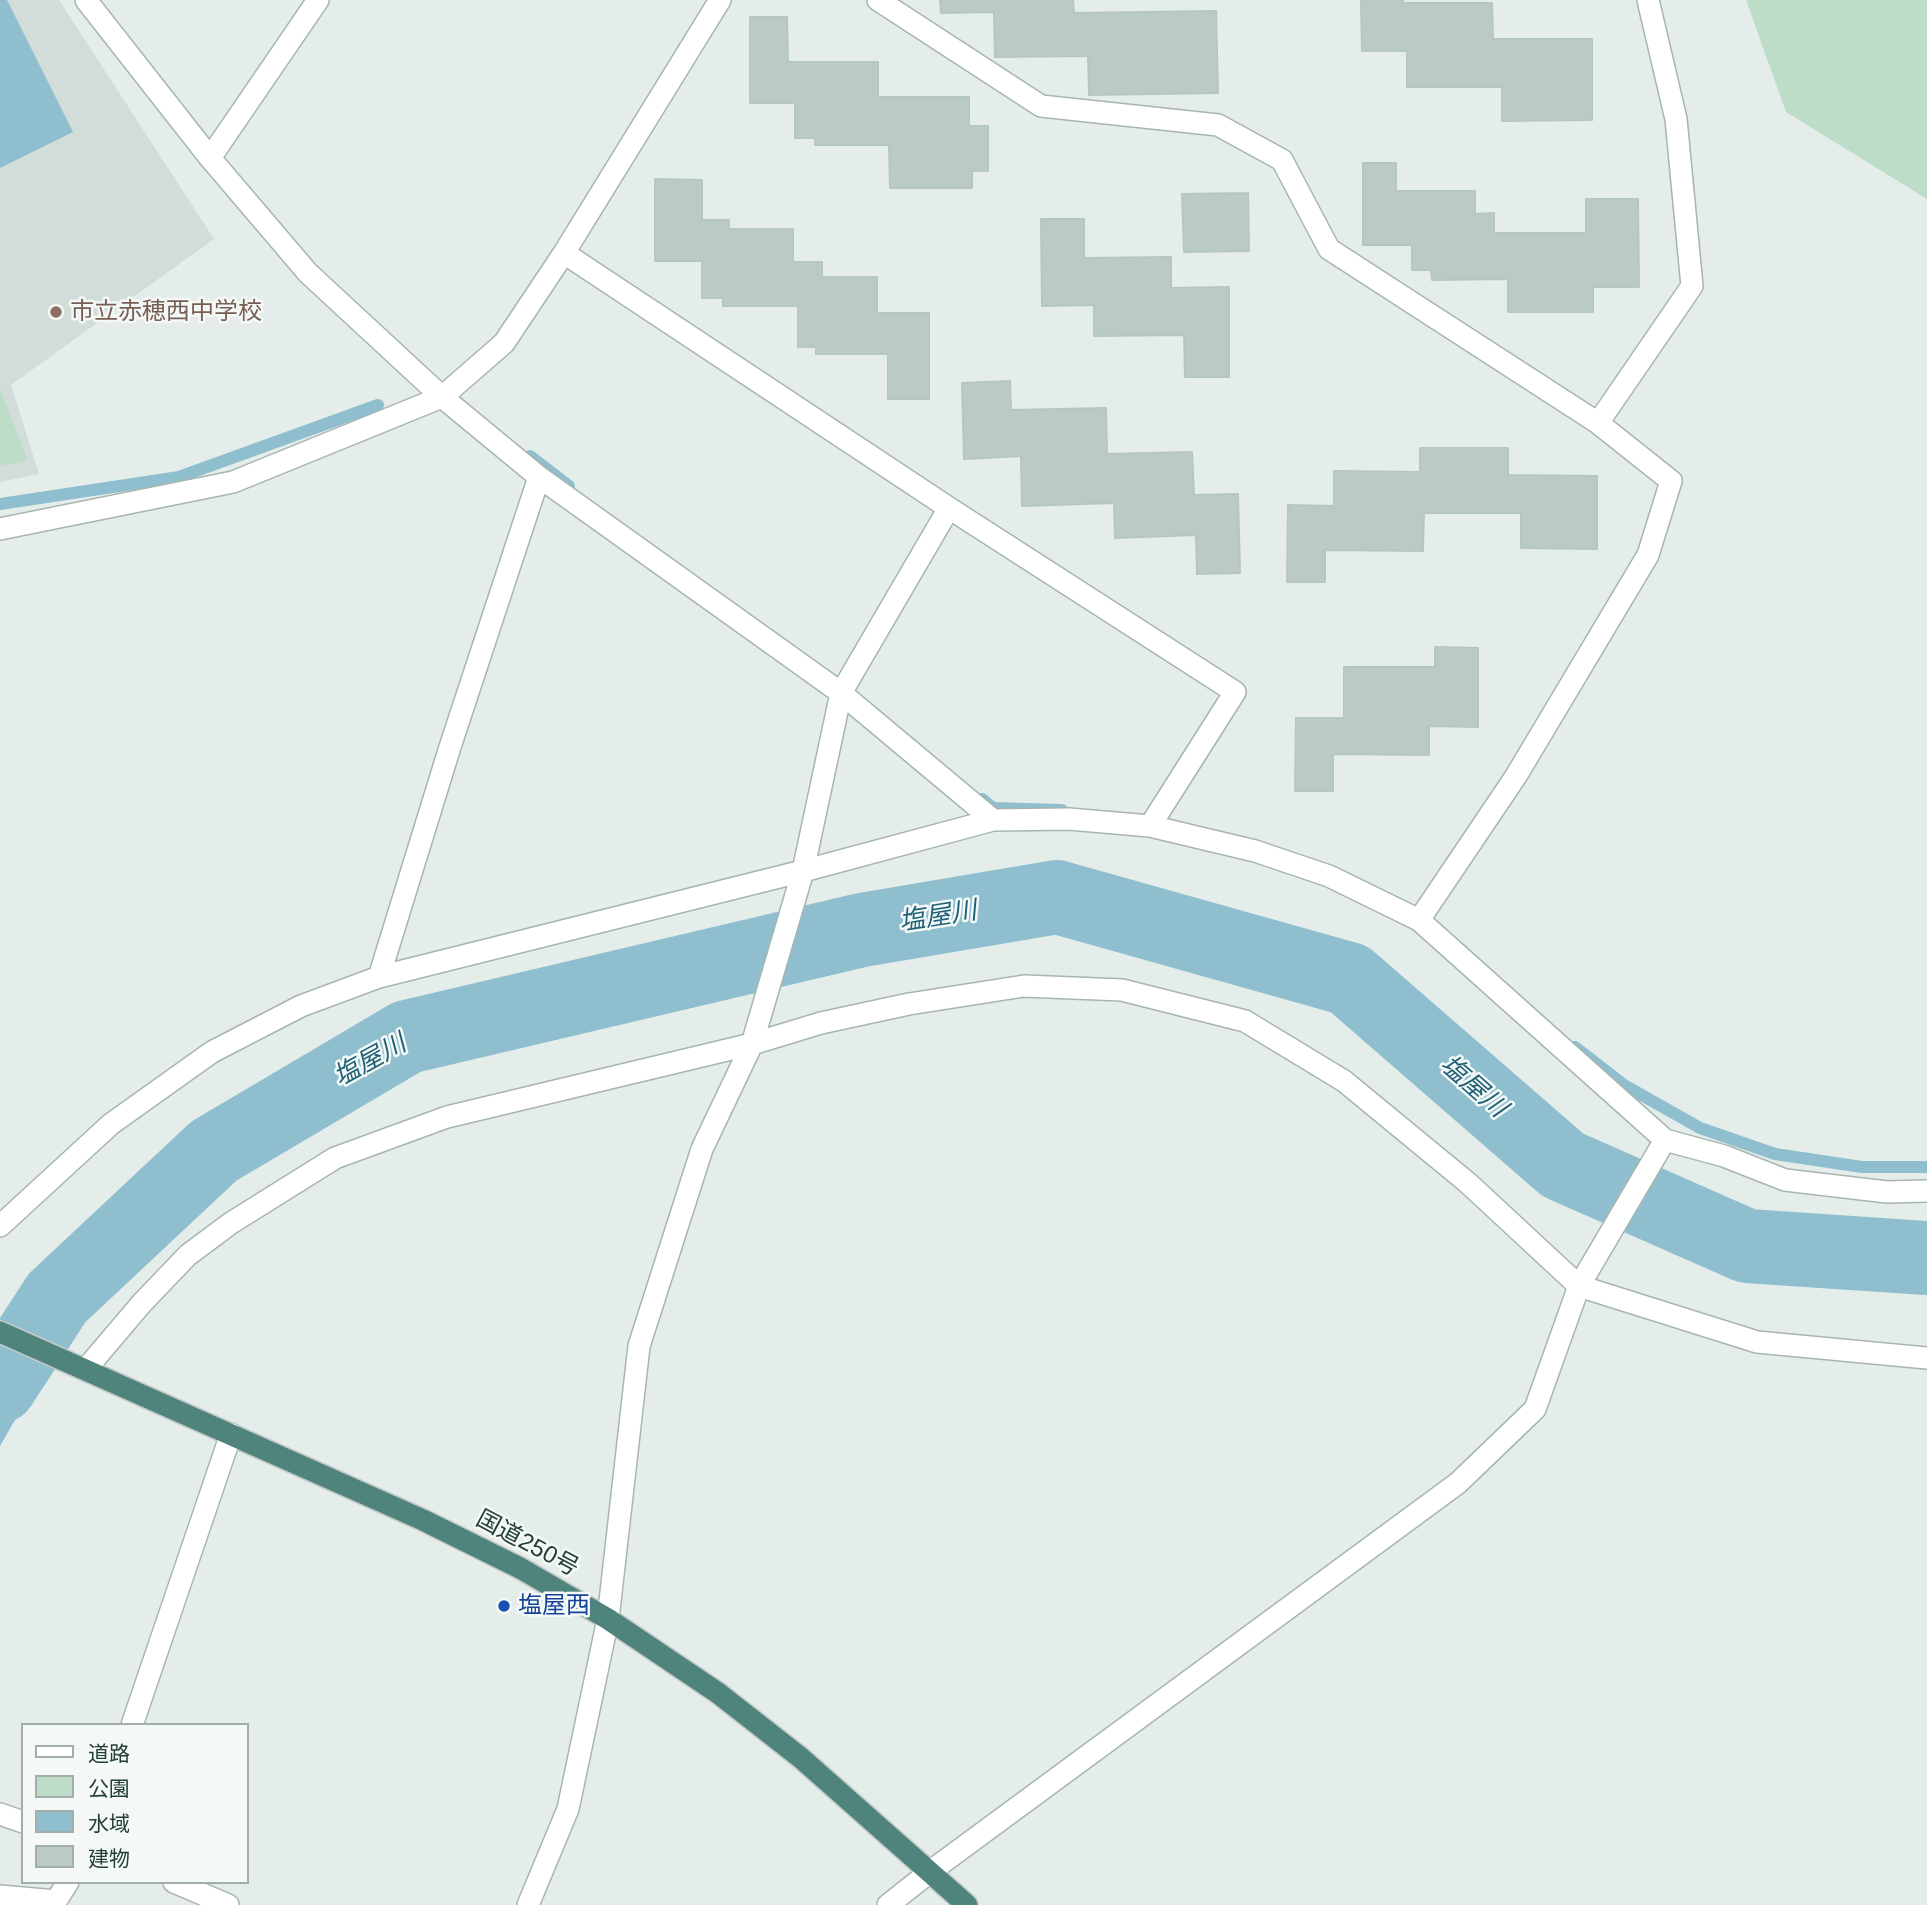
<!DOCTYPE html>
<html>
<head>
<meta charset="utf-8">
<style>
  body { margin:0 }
  #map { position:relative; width:1927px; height:1905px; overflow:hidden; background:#e4edea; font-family:Helvetica,"Noto Sans JP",sans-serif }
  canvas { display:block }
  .legend { position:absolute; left:21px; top:1723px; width:228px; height:161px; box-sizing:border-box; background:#f4f9f7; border:2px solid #a1aeab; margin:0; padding:9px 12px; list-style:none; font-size:21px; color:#243e39 }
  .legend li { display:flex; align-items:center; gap:14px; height:35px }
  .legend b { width:35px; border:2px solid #a1aeab }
</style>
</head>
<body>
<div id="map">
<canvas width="1927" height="1905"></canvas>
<ul class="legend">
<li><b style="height:9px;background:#fff"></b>道路</li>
<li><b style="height:19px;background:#beddc9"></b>公園</li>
<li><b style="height:19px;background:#8fbfcf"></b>水域</li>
<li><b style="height:19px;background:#bccac6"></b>建物</li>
</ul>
</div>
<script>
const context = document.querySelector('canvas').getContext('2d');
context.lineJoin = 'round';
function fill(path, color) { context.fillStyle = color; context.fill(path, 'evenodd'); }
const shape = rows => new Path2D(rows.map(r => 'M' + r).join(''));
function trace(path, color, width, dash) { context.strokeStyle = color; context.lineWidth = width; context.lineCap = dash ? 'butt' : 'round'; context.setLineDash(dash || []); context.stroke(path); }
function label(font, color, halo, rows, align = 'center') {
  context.font = font + ' Helvetica,"Noto Sans JP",sans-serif'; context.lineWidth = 5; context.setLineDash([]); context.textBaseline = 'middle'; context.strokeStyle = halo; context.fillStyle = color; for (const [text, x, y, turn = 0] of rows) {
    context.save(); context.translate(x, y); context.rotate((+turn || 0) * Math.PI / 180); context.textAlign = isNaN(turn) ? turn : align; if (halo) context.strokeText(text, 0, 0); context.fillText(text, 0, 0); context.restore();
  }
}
fill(shape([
  [0,0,59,0,214,239,11,385,39,474,0,482]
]), '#d2ddd9');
fill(shape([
  [1746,0,1927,0,1927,199,1786,112],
  [0,388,28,461,0,466]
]), '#beddc9');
fill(shape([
  [0,0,7,0,73,132,0,168],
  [0,1403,19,1413,0,1446]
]), '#8fbfcf');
trace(shape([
  [530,456,569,486],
  [0,504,179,477,378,405],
  [982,799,993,808,1062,810],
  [1575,1047,1624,1085,1700,1128,1775,1154,1862,1167,1927,1167]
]), '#8fbfcf', 12);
trace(shape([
  [0,1386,57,1298,214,1151,407,1037,862,930,1057,897,1349,979,1563,1165,1747,1246,1927,1258]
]), '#8fbfcf', 74);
const building = shape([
  [940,0,1073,0,1074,13,1216,11,1218,93,1089,95,1088,56,995,57,994,12,941,13,940,0],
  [1361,0,1403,0,1403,3,1492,3,1493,39,1592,39,1592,120,1502,121,1502,87,1407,87,1407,51,1362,51,1361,0],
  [750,17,787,17,788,62,878,62,878,97,969,97,969,126,988,126,988,171,972,171,972,188,890,188,889,145,815,145,815,138,795,138,795,103,750,103,750,17],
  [1363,163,1396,163,1396,191,1475,191,1475,214,1494,213,1494,233,1586,233,1586,199,1638,199,1639,287,1593,287,1593,312,1508,312,1508,279,1432,280,1431,270,1412,270,1412,245,1363,245,1363,163],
  [655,179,702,180,702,220,729,220,729,229,793,229,793,262,822,262,822,277,877,277,877,313,929,313,929,399,888,399,888,354,816,354,816,347,798,347,798,306,723,306,723,298,702,298,702,261,655,261,655,179],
  [1248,193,1249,251,1184,252,1182,194,1248,193],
  [1041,219,1084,219,1084,258,1171,257,1171,288,1229,287,1229,377,1185,377,1184,335,1094,336,1094,305,1042,306,1041,219],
  [1010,381,1011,410,1106,408,1107,454,1192,452,1194,495,1238,494,1240,573,1197,574,1196,535,1115,538,1114,503,1022,506,1021,456,964,459,962,383,1010,381],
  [1420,448,1508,448,1508,475,1597,476,1597,549,1521,548,1521,513,1424,513,1423,551,1325,550,1325,582,1287,582,1288,505,1334,506,1334,471,1420,472,1420,448],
  [1435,647,1478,648,1478,727,1429,726,1429,755,1333,754,1333,791,1295,791,1296,718,1344,718,1344,667,1435,667,1435,647]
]);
fill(building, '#bccac6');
trace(building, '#b6c6c1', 2);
const minor = shape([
  [86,0,210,158,308,273,442,397,539,477,841,693,993,820],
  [878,0,1041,106,1218,125,1282,160,1329,249,1598,423,1671,481,1648,555,1516,776,1419,920],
  [210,158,318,0],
  [564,253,949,508,1235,692,1150,826],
  [1598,423,1692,286,1676,119,1648,0],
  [0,529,233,482,442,397,504,343,564,253,720,0],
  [379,977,450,747,539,477],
  [0,1226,111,1124,212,1052,301,1006,379,977,803,871,993,820,1069,819,1150,826,1255,851,1329,876,1419,920,1665,1140,1724,1156,1785,1180,1887,1192,1927,1191],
  [86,1369,142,1303,188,1255,231,1223,335,1158,447,1117,752,1044,821,1023,909,1004,1024,986,1122,990,1245,1021,1344,1081,1468,1183,1579,1286,1757,1342,1927,1358],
  [132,1725,231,1434],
  [0,1814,23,1822],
  [174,1882,228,1905],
  [0,1896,56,1901,68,1882],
  [528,1905,568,1809,608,1619,639,1346,702,1149,752,1044,803,871,841,693,949,508],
  [888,1905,931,1871,1458,1483,1535,1409,1579,1286,1665,1140]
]);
const trunk = shape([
  [0,1332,423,1520,520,1568,608,1619,718,1693,801,1758,967,1905]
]);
trace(minor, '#a7b5b1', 24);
trace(trunk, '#c2c9c8', 24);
trace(minor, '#fff', 21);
trace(trunk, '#4e847c', 21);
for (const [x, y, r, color] of [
  [56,312,7,"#8d6e63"],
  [504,1606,7,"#1a4fb4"]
]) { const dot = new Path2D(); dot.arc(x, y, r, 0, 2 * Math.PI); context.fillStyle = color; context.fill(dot); trace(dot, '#f4f9f7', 2.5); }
label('24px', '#785e54', '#f4f9f7', [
  ["市立赤穂西中学校",70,312]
], 'left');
label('24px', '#243e39', '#f4f9f7', [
  ["国道250号",527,1544,28]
]);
label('24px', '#164399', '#f4f9f7', [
  ["塩屋西",518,1606]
], 'left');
label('italic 26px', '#206177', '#f4f9f7', [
  ["塩屋川",938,917,-9],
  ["塩屋川",370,1061,-29],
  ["塩屋川",1473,1087,41]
]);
</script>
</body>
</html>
